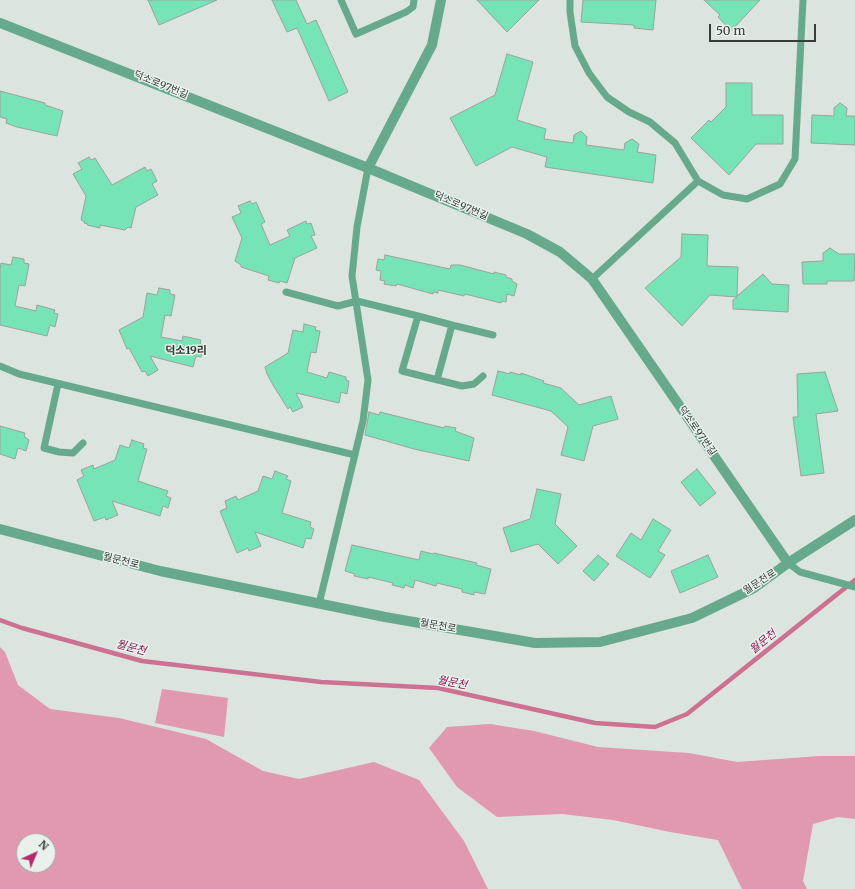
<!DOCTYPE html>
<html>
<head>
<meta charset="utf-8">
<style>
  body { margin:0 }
  #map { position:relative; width:855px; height:889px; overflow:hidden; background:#dbe4df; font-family:Merriweather,serif }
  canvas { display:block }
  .north { position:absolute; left:16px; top:833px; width:40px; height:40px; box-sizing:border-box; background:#e8f1ec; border:1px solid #a2a9a5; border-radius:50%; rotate:44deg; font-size:11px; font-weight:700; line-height:16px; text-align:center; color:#383c3a }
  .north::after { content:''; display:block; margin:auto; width:14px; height:18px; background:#b42b6b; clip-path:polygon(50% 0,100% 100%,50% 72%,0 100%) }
  .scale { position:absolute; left:709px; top:24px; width:107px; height:18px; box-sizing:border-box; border:2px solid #383c3a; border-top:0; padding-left:5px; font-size:12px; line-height:14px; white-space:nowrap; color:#383c3a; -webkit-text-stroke:3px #e8f1ec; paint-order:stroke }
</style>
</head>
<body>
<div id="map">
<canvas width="855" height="889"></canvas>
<div class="north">N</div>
<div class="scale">50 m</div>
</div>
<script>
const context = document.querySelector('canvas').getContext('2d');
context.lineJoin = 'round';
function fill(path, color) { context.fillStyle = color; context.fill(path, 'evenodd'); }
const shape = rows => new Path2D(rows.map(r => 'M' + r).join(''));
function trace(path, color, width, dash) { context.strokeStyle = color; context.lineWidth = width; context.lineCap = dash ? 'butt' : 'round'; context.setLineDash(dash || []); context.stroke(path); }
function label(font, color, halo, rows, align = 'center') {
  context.font = font + ' Merriweather,"Noto Sans KR",serif'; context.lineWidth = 3; context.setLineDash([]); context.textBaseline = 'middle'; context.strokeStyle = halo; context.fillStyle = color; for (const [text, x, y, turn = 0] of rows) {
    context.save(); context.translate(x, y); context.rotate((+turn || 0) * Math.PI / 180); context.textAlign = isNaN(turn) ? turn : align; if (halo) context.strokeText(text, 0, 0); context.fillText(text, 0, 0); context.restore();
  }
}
fill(shape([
  [0,647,5,652,18,685,50,709,119,718,206,739,263,771,299,779,374,762,419,780,464,841,488,889,0,889],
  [24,841,48,841,48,865,24,865],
  [162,689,228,698,224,737,155,723],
  [490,724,534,731,598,747,689,753,737,762,820,756,855,756,855,819,838,817,813,824,803,881,807,889,742,889,718,840,670,832,613,820,562,814,497,817,457,787,429,748,447,727]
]), '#e198b1');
trace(shape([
  [0,620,22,628,142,661,321,682,438,688,595,723,655,727,687,714,855,580]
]), '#cd7193', 4.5);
const building = shape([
  [148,0,217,0,159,25,148,0],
  [272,0,296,0,307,24,316,20,348,92,329,101,297,28,287,32,272,0],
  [477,0,539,0,507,32,477,0],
  [583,0,656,0,653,30,634,28,634,25,581,22,583,0],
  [704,0,760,0,731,31,718,17,720,15,704,0],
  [507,54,533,62,517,120,546,129,544,139,573,143,574,135,581,131,587,137,586,145,624,150,625,143,632,139,639,144,637,152,656,155,653,183,545,167,547,157,512,147,476,166,450,118,495,95,507,54],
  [726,83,752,83,752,115,783,115,783,144,756,144,729,175,691,138,709,120,711,122,726,107,726,83],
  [0,91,45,103,45,105,63,111,57,136,17,127,6,123,7,119,0,117,0,91],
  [840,103,847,108,846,116,855,116,855,145,811,143,812,115,834,116,834,108,840,103],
  [89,157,91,160,95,158,112,185,145,167,147,171,151,169,157,181,152,184,158,195,136,207,131,228,128,227,125,230,100,225,100,228,87,225,88,224,84,223,84,221,81,220,86,196,73,174,82,169,78,163,89,157],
  [250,201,252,204,256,202,265,222,261,224,270,245,290,236,287,230,306,221,307,224,311,223,315,235,311,236,317,248,295,258,287,283,280,281,279,283,268,280,269,276,241,267,241,265,235,261,242,238,232,217,241,213,238,206,250,201],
  [682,234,708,235,707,266,738,267,737,296,763,274,772,284,789,285,788,312,733,309,733,300,737,297,710,295,682,326,645,288,681,257,682,234],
  [830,248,839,254,855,254,854,281,827,281,827,284,803,284,802,262,823,261,823,253,830,248],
  [385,255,450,269,451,265,460,265,494,274,494,272,506,275,506,277,512,279,512,281,517,284,514,296,507,294,506,302,502,301,501,303,465,294,464,296,438,290,438,293,433,292,433,294,397,284,396,286,384,284,385,281,380,280,381,271,376,270,378,259,384,260,385,255],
  [13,257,24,259,24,263,29,264,25,286,19,285,15,306,36,311,37,305,55,310,54,313,58,314,55,327,50,325,47,336,0,325,0,269,1,263,11,265,13,257],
  [159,288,170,290,170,294,175,295,171,316,165,315,161,337,182,341,183,336,201,340,200,344,204,345,201,357,196,356,193,367,150,356,158,370,148,376,145,371,142,372,129,348,127,349,119,330,143,317,147,293,157,295,159,288],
  [304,324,316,327,315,330,320,331,316,353,311,352,307,372,327,378,329,372,346,377,346,380,349,381,347,394,341,392,339,403,296,393,303,407,293,412,290,407,288,409,273,385,267,374,265,367,288,353,293,330,303,332,304,324],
  [498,371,510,374,510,372,521,375,521,373,544,381,543,383,561,388,579,405,611,396,618,419,593,426,584,461,561,455,568,427,551,411,492,395,498,371],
  [825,372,838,411,816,414,824,473,801,476,793,417,798,417,797,374,825,372],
  [369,412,379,415,380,412,444,428,445,426,456,428,455,431,474,438,469,461,414,449,365,435,369,412],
  [0,426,25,433,24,436,29,440,26,451,18,448,15,459,0,454,0,426],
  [132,440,144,444,143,448,147,449,138,481,168,491,166,496,171,498,168,508,163,506,160,516,112,501,118,515,106,520,105,517,94,521,77,480,84,476,81,470,93,465,94,469,115,460,120,445,129,448,132,440],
  [697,469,716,493,700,506,681,482,697,469],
  [275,471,288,476,286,479,291,481,282,513,311,522,310,527,314,529,311,539,306,538,303,548,255,532,261,546,249,551,248,548,237,553,220,511,227,508,225,501,236,496,238,500,258,491,263,476,272,479,275,471],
  [537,489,561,494,555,524,577,546,558,564,538,544,511,552,503,528,530,519,537,489],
  [653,519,671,530,658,551,665,555,650,578,616,556,631,533,641,540,653,519],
  [352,545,419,560,421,551,433,554,434,553,477,563,476,565,491,569,485,594,474,592,474,595,462,592,462,589,437,583,436,586,415,580,413,588,405,585,404,588,392,585,393,583,368,577,368,579,354,576,355,574,345,571,352,545],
  [598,555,609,564,594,581,583,571,598,555],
  [708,555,718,577,680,593,671,571,708,555]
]);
fill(building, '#76e4b7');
trace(building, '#9aa29e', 1);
trace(shape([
  [341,0,356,34,406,12,413,7,414,0],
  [570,0,570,12,575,46,589,73,607,97,629,112,650,122,675,143,698,181,723,195,747,199,780,184,795,159,803,0],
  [592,279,698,181],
  [286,292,338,306,357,301,418,316],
  [452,325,493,335],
  [0,366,19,374,355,455],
  [437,380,452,325,418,316,402,371,462,386,474,384,483,376],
  [58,384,44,448,59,452,73,453,83,443],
  [788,563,800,572,855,587],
  [319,604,363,421,368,380,352,276,357,227,368,168]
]), '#66a98c', 7);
trace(shape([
  [0,23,368,168,527,234,560,252,592,279,788,563],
  [368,168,432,45,441,0],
  [0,529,160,571,385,617,535,643,600,642,692,618,754,588,788,563,855,520]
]), '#66a98c', 10);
label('10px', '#383c3a', '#e8f1ec', [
  ["덕소로97번길",161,85,22],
  ["덕소로97번길",461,206,23],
  ["덕소로97번길",697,431,55],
  ["월문천로",121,561,14],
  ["월문천로",760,582,-33],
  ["월문천로",438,626,10]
]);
label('bold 11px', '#2f3633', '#e8f1ec', [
  ["덕소19리",186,351]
]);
label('italic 11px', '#86164c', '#e8f1ec', [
  ["월문천",763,642,-39],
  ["월문천",131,648,15],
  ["월문천",452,683,11]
]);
</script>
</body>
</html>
